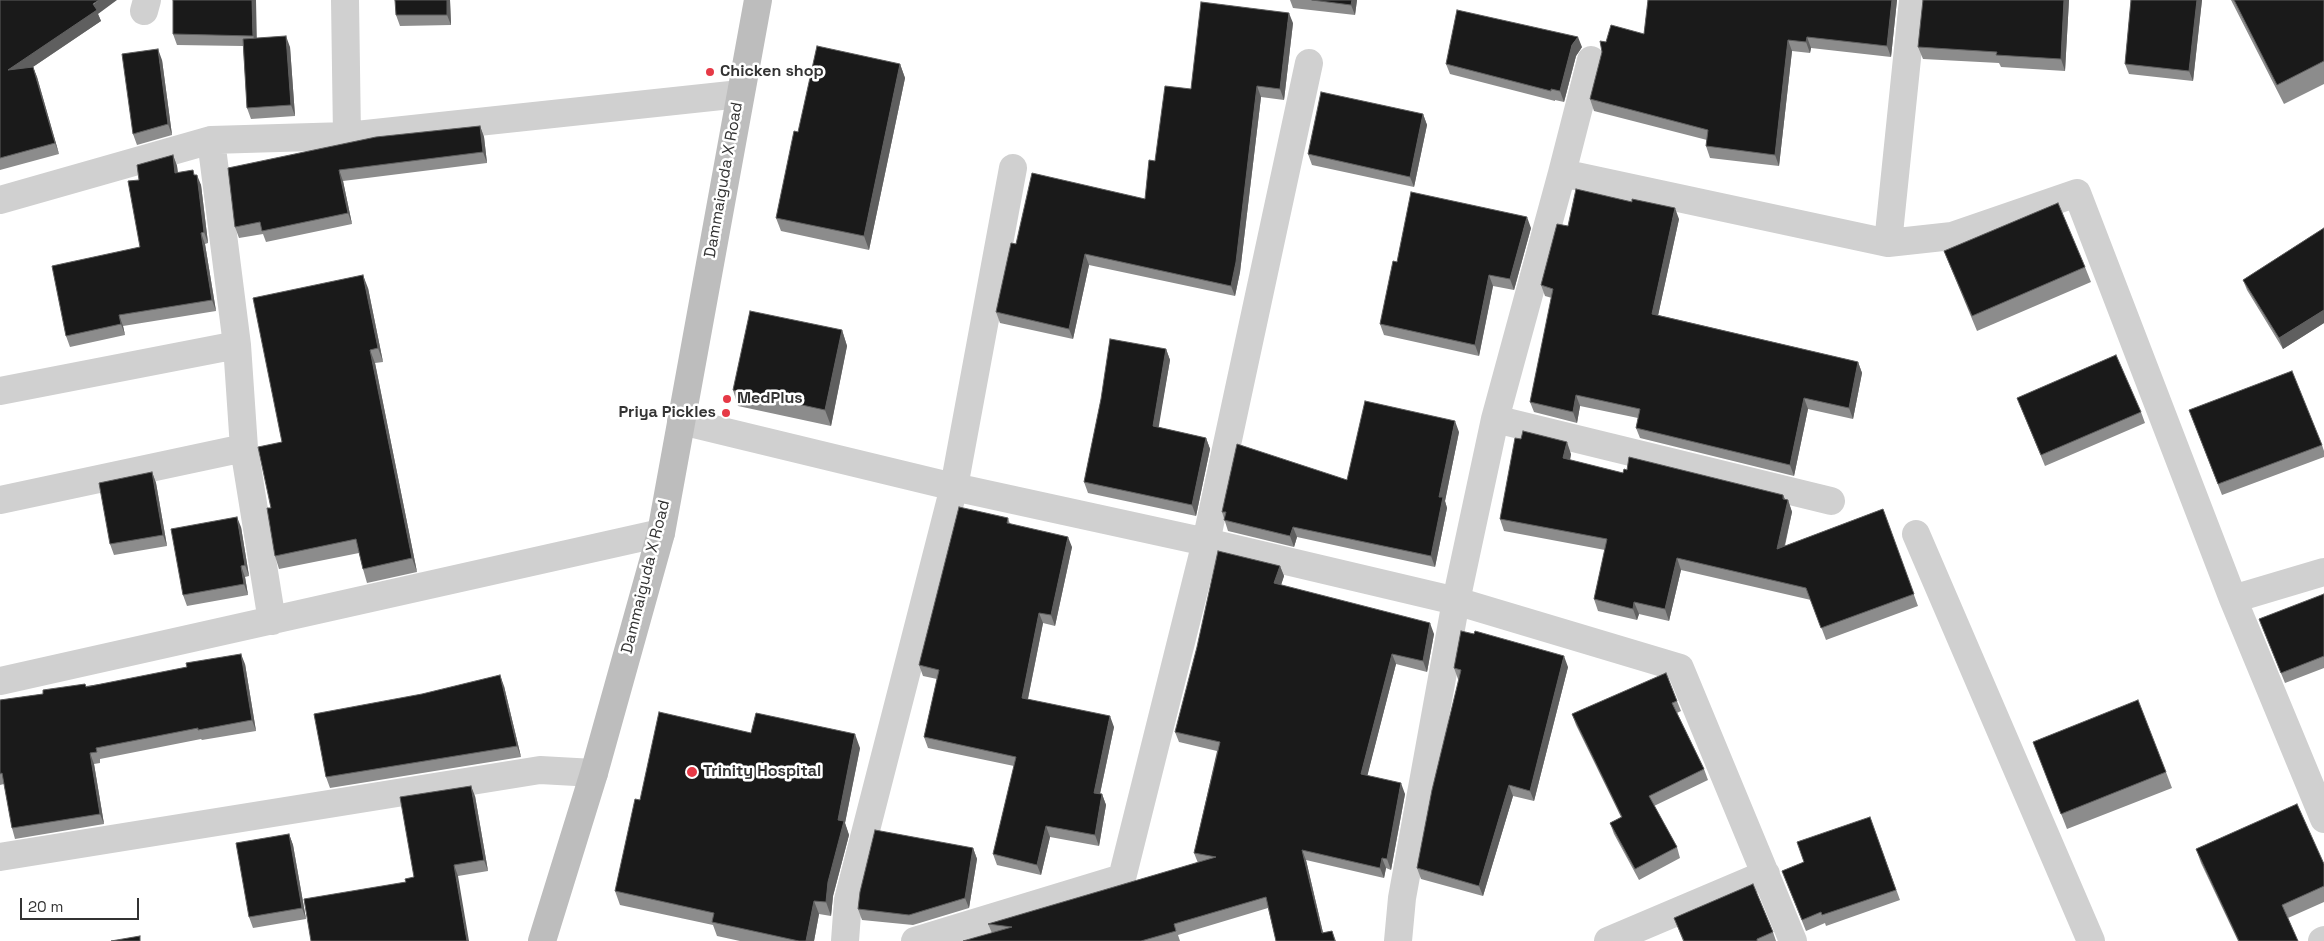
<!DOCTYPE html>
<html>
<head>
<meta charset="utf-8">
<style>
  body { margin:0 }
  #map { position:relative; width:2324px; height:941px; overflow:hidden; background:#fff; font-family:"Space Grotesk",sans-serif }
  canvas { display:block }
  .scale { position:absolute; left:20px; top:898px; width:119px; height:22px; box-sizing:border-box; border:2px solid #333; border-top:0; padding-left:6px; font-size:15px; line-height:18px; white-space:nowrap; color:#333; -webkit-text-stroke:4px #fff; paint-order:stroke }
</style>
</head>
<body>
<div id="map">
<canvas width="2324" height="941"></canvas>
<div class="scale">20 m</div>
</div>
<script>
const context = document.querySelector('canvas').getContext('2d');
context.lineJoin = 'round';
const shape = rows => new Path2D(rows.map(r => 'M' + r).join(''));
function trace(path, color, width, dash) { context.strokeStyle = color; context.lineWidth = width; context.lineCap = dash ? 'butt' : 'round'; context.setLineDash(dash || []); context.stroke(path); }
function fill(path, color) { context.fillStyle = color; context.fill(path, 'evenodd'); }
function label(font, color, halo, rows, align = 'center') {
  context.font = font + ' "Space Grotesk",sans-serif'; context.lineWidth = 5; context.setLineDash([]); context.textBaseline = 'middle'; context.strokeStyle = halo; context.fillStyle = color; for (const [text, x, y, turn = 0] of rows) {
    context.save(); context.translate(x, y); context.rotate((+turn || 0) * Math.PI / 180); context.textAlign = isNaN(turn) ? turn : align; if (halo) context.strokeText(text, 0, 0); context.fillText(text, 0, 0); context.restore();
  }
}
trace(shape([
  [345,0,347,136],
  [144,11,147,0],
  [211,140,347,136,740,94],
  [1562,173,1888,243,1952,236,2077,193,2233,599,2324,819],
  [0,200,211,140,237,345,244,448,272,621],
  [1888,243,1913,0],
  [0,391,237,345],
  [1495,419,1831,501],
  [681,421,954,487,1206,542,1456,601,1680,668,1793,941],
  [0,500,244,448],
  [1916,534,2091,941],
  [2233,599,2324,572],
  [0,681,661,533],
  [0,857,540,770,594,773],
  [845,941,848,900,954,487,1013,168],
  [915,941,1122,878,1206,542,1309,63],
  [1398,941,1402,898,1456,601,1495,419,1562,173,1591,60],
  [1608,941,1766,874],
  [2322,941,2324,940]
]), '#d0d0d0', 28);
trace(shape([
  [542,941,594,773,661,533,758,0]
]), '#bdbdbd', 28);
fill(shape([
  [0,0,98,14,101,21,33,67,37,77,59,154,0,170],
  [173,0,257,38,290,47,295,116,251,119,247,108,243,46,177,45,173,34],
  [450,0,451,25,400,26,396,15],
  [1290,0,1357,0,1355,15,1293,8],
  [1648,0,1897,0,1891,57,1811,48,1810,53,1792,51,1779,166,1710,158,1706,146,1707,140,1594,111,1590,99,1606,42,1644,34],
  [1923,0,2069,0,2065,71,2001,67,1999,63,1923,59,1918,47],
  [2131,0,2202,0,2193,81,2129,74,2125,64],
  [2231,0,2324,0,2324,84,2284,104],
  [1293,23,1284,100,1261,97,1240,272,1235,296,1089,265,1073,339,1000,323,996,312,1016,244,1145,199,1155,161,1191,89],
  [1582,47,1576,56,1564,102,1555,100,1555,101,1450,74,1446,64],
  [162,60,172,135,137,145,133,134],
  [900,64,905,78,869,250,781,231,776,218],
  [1423,114,1427,125,1414,187,1312,165,1308,154],
  [480,126,484,137,487,163,343,181,352,224,266,242,263,234,239,238,235,227,228,168],
  [173,155,177,166,178,173,195,175,201,185,208,243,205,244,216,311,123,326,125,335,70,347,66,336,140,247,139,180],
  [1679,219,1658,315,1858,362,1862,373,1853,419,1808,409,1794,476,1640,438,1636,428,1638,418,1580,406,1577,423,1534,412,1530,402,1552,298,1545,296,1541,285,1568,226],
  [1531,228,1514,290,1493,286,1479,356,1384,335,1380,324,1397,262],
  [2324,228,2324,323,2283,349,2247,290,2243,280],
  [1944,251,2085,267,2091,282,1977,331,1950,266],
  [368,288,383,362,375,363,417,572,367,583,363,569,359,553,279,569,275,556,282,442],
  [842,330,847,346,831,426,738,406,733,390],
  [1166,349,1170,360,1158,427,1206,438,1210,449,1196,516,1088,493,1084,482,1101,399],
  [2017,398,2141,412,2145,423,2045,466],
  [2189,410,2322,445,2324,451,2324,457,2222,495],
  [1459,432,1445,501,1447,508,1435,567,1297,537,1294,547,1228,531,1222,512,1347,480],
  [1521,439,1571,454,1570,460,1623,473,1783,495,1785,499,1788,500,1792,512,1785,546,1883,509,1918,606,1826,640,1811,600,1681,570,1669,621,1639,614,1637,620,1598,611,1594,599,1605,550,1504,531,1500,519],
  [152,472,156,483,167,546,114,555,110,544],
  [1008,518,1010,524,1072,547,1055,626,1043,623,1028,699,1114,727,1100,794,1102,794,1106,805,1099,846,1050,837,1041,875,997,865,993,854,1014,766,928,748,924,737,937,679,923,676,919,665],
  [241,527,249,576,245,577,248,595,187,606,183,595],
  [1280,566,1284,576,1281,585,1434,634,1427,672,1396,664,1367,776,1405,794,1391,870,1386,868,1384,878,1306,860,1323,933,1332,931,1336,941,1276,941,1268,908,1178,935,1180,941,963,941,992,933,988,924,1198,863,1194,853,1217,751,1179,742,1175,732],
  [2324,595,2324,668,2285,683,2259,619],
  [245,664,256,731,202,740,201,739,100,759,100,763,94,764,104,824,15,839,12,828,4,784,0,785,0,700,43,694,85,684,86,686],
  [1568,667,1534,801,1513,796,1483,896,1421,879,1417,868,1459,679,1458,679,1454,668],
  [504,686,521,757,330,788,326,777,422,694],
  [1677,701,1681,711,1677,713,1704,769,1708,780,1654,806,1677,847,1680,858,1639,880,1614,834,1610,823,1621,817,1576,725,1572,714],
  [751,733,860,748,845,823,849,835,833,896,831,916,819,914,814,941,740,941,717,936,713,925,620,905,615,891,640,800],
  [2033,742,2166,772,2172,788,2067,829],
  [475,796,488,871,458,876,414,877],
  [1870,817,1900,900,1826,926,1825,923,1806,931,1782,871,1804,862],
  [289,834,293,845,306,919,253,928,249,917],
  [973,848,977,859,969,908,913,925,862,920,858,909],
  [2196,849,2324,864,2324,902,2288,918,2298,941,2238,941,2201,863],
  [1674,918,1773,932,1776,941,1683,941]
]), '#8c8c8c');
fill(shape([
  [99,0,117,0,98,14,101,21,12,81,8,70],
  [252,0,256,0,257,46,253,36],
  [447,0,450,0,451,25,447,15],
  [1352,0,1357,0,1355,15,1351,5],
  [1892,0,1897,0,1891,57,1887,46],
  [2064,0,2069,0,2065,71,2061,59],
  [2197,0,2202,0,2193,81,2189,71],
  [1289,13,1293,23,1284,100,1280,89],
  [286,36,290,47,295,116,291,105],
  [1578,37,1582,47,1576,56,1564,102,1560,91,1572,45],
  [1807,37,1811,48,1810,53,1806,42],
  [1788,40,1792,51,1779,166,1775,155],
  [158,49,162,60,172,135,168,124],
  [900,64,905,78,869,250,864,236],
  [33,67,37,77,59,154,55,143],
  [1257,86,1261,97,1240,272,1235,296,1231,286],
  [1423,114,1427,125,1414,187,1410,177],
  [480,126,484,137,487,163,483,152],
  [173,155,177,166,179,184,175,173],
  [339,170,343,181,352,224,348,213],
  [197,175,201,185,208,243,204,232],
  [1675,208,1679,219,1656,325,1652,314],
  [1527,217,1531,228,1514,290,1510,279],
  [201,233,205,244,216,311,212,300],
  [1085,254,1089,265,1073,339,1069,329],
  [363,275,368,288,383,362,378,348],
  [1489,275,1493,286,1479,356,1475,345],
  [2324,310,2324,323,2283,349,2279,338],
  [119,315,123,326,125,335,121,324],
  [842,330,847,346,831,426,825,410],
  [1166,349,1170,360,1157,437,1153,426],
  [370,350,375,363,417,572,412,558],
  [1858,362,1862,373,1853,419,1849,408],
  [1576,395,1580,406,1577,423,1573,412],
  [1804,398,1808,409,1794,476,1790,465],
  [1455,421,1459,432,1445,501,1447,508,1435,567,1431,556,1439,497],
  [1206,438,1210,449,1196,516,1192,505],
  [1567,442,1571,454,1568,470,1563,458],
  [152,472,156,483,167,546,163,535],
  [1783,495,1787,505,1788,500,1792,512,1781,561,1777,549],
  [237,517,241,527,249,576,245,565],
  [1293,527,1297,537,1294,547,1290,536],
  [1068,537,1072,547,1055,626,1051,615],
  [1677,558,1681,570,1669,621,1665,609],
  [241,566,245,577,248,595,244,584],
  [1280,566,1284,576,1278,594,1274,583],
  [1634,602,1639,614,1637,620,1633,609],
  [1039,613,1043,623,1026,708,1022,698],
  [1430,623,1434,634,1427,672,1423,661],
  [241,654,245,664,256,731,252,720],
  [1392,654,1396,664,1365,785,1361,774],
  [1564,656,1568,667,1534,801,1530,791],
  [500,675,504,686,521,757,517,746],
  [1110,716,1114,727,1098,803,1094,793],
  [855,734,860,748,845,823,849,835,833,896,831,916,826,902,828,882,838,820],
  [90,753,94,764,104,824,100,814],
  [1401,783,1405,794,1391,870,1387,859],
  [1509,785,1513,796,1483,896,1479,886],
  [471,786,475,796,488,871,484,860],
  [1102,794,1106,805,1099,846,1095,835],
  [1046,826,1050,837,1041,875,1037,865],
  [289,834,293,845,306,919,302,908],
  [973,848,977,859,969,908,965,898],
  [1302,850,1306,860,1325,941,1322,933],
  [1382,858,1386,868,1384,878,1380,868],
  [454,865,458,876,469,941,467,941],
  [814,901,819,914,814,941,806,941]
]), '#5f5f5f');
const building = shape([
  [0,0,99,0,93,4,97,10,8,70,33,67,55,143,0,158,0,0],
  [173,0,252,0,253,36,173,34,173,0],
  [395,0,447,0,447,15,396,15,395,0],
  [1312,0,1352,0,1351,5,1312,0],
  [1648,0,1892,0,1887,46,1807,37,1806,42,1788,40,1775,155,1706,146,1708,130,1590,99,1602,52,1600,41,1606,42,1611,25,1644,34,1648,0],
  [1923,0,2064,0,2061,59,1996,55,1997,52,1918,47,1923,0],
  [2131,0,2197,0,2189,71,2125,64,2131,0],
  [2234,0,2324,0,2324,61,2277,85,2234,0],
  [1201,2,1289,13,1280,89,1257,86,1236,262,1231,286,1085,254,1069,329,996,312,1011,243,1016,244,1032,173,1145,199,1149,160,1155,161,1165,86,1191,89,1201,2],
  [1457,10,1578,37,1572,45,1560,91,1551,89,1551,91,1446,64,1457,10],
  [286,36,291,105,247,108,243,39,286,36],
  [817,46,900,64,864,236,776,218,794,131,798,132,817,46],
  [158,49,168,124,133,134,122,54,158,49],
  [1321,92,1423,114,1410,177,1308,154,1321,92],
  [480,126,483,152,339,170,348,213,262,231,260,222,235,227,228,168,376,137,480,126],
  [173,155,175,173,193,170,194,175,197,175,204,232,201,233,212,300,119,315,121,324,66,336,52,266,140,247,128,181,139,180,137,165,173,155],
  [1576,189,1632,202,1632,199,1675,208,1652,314,1858,362,1849,408,1804,398,1790,465,1636,428,1640,409,1576,395,1573,412,1530,402,1553,289,1541,285,1557,224,1568,226,1576,189],
  [1411,192,1527,217,1510,279,1489,275,1475,345,1380,324,1393,261,1397,262,1411,192],
  [2058,203,2085,267,1972,316,1944,251,2058,203],
  [2324,228,2324,310,2279,338,2243,280,2324,228],
  [363,275,378,348,370,350,412,558,363,569,356,539,275,556,267,508,271,508,258,447,282,442,253,298,363,275],
  [750,311,842,330,825,410,733,390,750,311],
  [1110,339,1166,349,1153,426,1206,438,1192,505,1084,482,1101,399,1110,339],
  [2116,355,2141,412,2041,455,2017,398,2116,355],
  [2292,371,2322,445,2218,484,2189,410,2292,371],
  [1365,401,1455,421,1439,497,1443,497,1431,556,1293,527,1290,536,1224,520,1226,512,1222,512,1237,444,1347,480,1365,401],
  [1523,431,1567,442,1563,458,1623,473,1624,469,1627,470,1629,457,1783,495,1783,499,1788,500,1777,549,1883,509,1914,594,1821,628,1806,588,1677,558,1665,609,1634,602,1633,609,1594,599,1607,539,1500,519,1515,438,1521,439,1523,431],
  [152,472,163,535,110,544,99,483,152,472],
  [959,507,1008,518,1007,523,1068,537,1051,615,1039,613,1022,698,1110,716,1094,793,1102,794,1095,835,1046,826,1037,865,993,854,1016,757,924,737,939,670,919,665,959,507],
  [237,517,245,565,241,566,244,584,183,595,171,529,237,517],
  [1218,551,1280,566,1274,583,1430,623,1423,661,1392,654,1361,774,1401,783,1387,859,1382,858,1380,868,1302,850,1322,933,1332,931,1335,941,1276,941,1266,897,1174,924,1176,931,1141,941,963,941,1012,927,988,924,1216,857,1194,853,1220,742,1175,732,1197,647,1218,551],
  [2324,594,2324,656,2281,673,2259,619,2324,594],
  [1461,631,1474,634,1475,631,1564,656,1530,791,1509,785,1479,886,1417,868,1432,790,1461,670,1454,668,1461,631],
  [241,654,252,720,198,730,198,728,96,748,97,752,90,753,100,814,12,828,2,773,0,774,0,700,43,694,43,690,85,684,86,687,187,667,186,663,241,654],
  [1666,673,1677,701,1672,703,1704,769,1649,796,1677,847,1635,869,1610,823,1622,817,1572,714,1666,673],
  [500,675,517,746,326,777,314,714,422,694,500,675],
  [2138,700,2166,772,2061,814,2033,742,2138,700],
  [659,712,751,733,756,713,855,734,838,820,844,821,828,882,826,902,814,901,806,941,799,941,712,922,714,913,615,891,635,799,640,800,659,712],
  [471,786,484,860,454,865,467,941,311,941,304,899,406,882,405,879,414,877,400,797,471,786],
  [2297,804,2324,864,2324,886,2282,905,2298,941,2239,941,2196,849,2297,804],
  [1870,817,1896,890,1822,915,1821,912,1802,920,1782,871,1804,862,1797,842,1870,817],
  [875,830,973,848,965,898,909,915,858,909,860,892,875,830],
  [289,834,302,908,249,917,236,843,289,834],
  [1753,884,1773,932,1757,939,1757,941,1684,941,1674,918,1753,884],
  [140,936,140,941,111,941,140,936]
]);
fill(building, '#1a1a1a');
trace(building, '#5f5f5f', 1);
for (const [x, y, r, color] of [
  [710,72,5,"#e63946"],
  [727,399,5,"#e63946"],
  [726,413,5,"#e63946"],
  [692,772,6,"#e63946"]
]) { const dot = new Path2D(); dot.arc(x, y, r, 0, 2 * Math.PI); context.fillStyle = color; context.fill(dot); trace(dot, '#fff', 2); }
label('bold 16px', '#333', '#fff', [
  ["Chicken shop",720,72],
  ["MedPlus",737,399],
  ["Priya Pickles",716,413,"right"],
  ["Trinity Hospital",703,772]
], 'left');
label('16px', '#333', '#fff', [
  ["Dammaiguda X Road",724,180,-80],
  ["Dammaiguda X Road",646,577,-76]
]);
</script>
</body>
</html>
